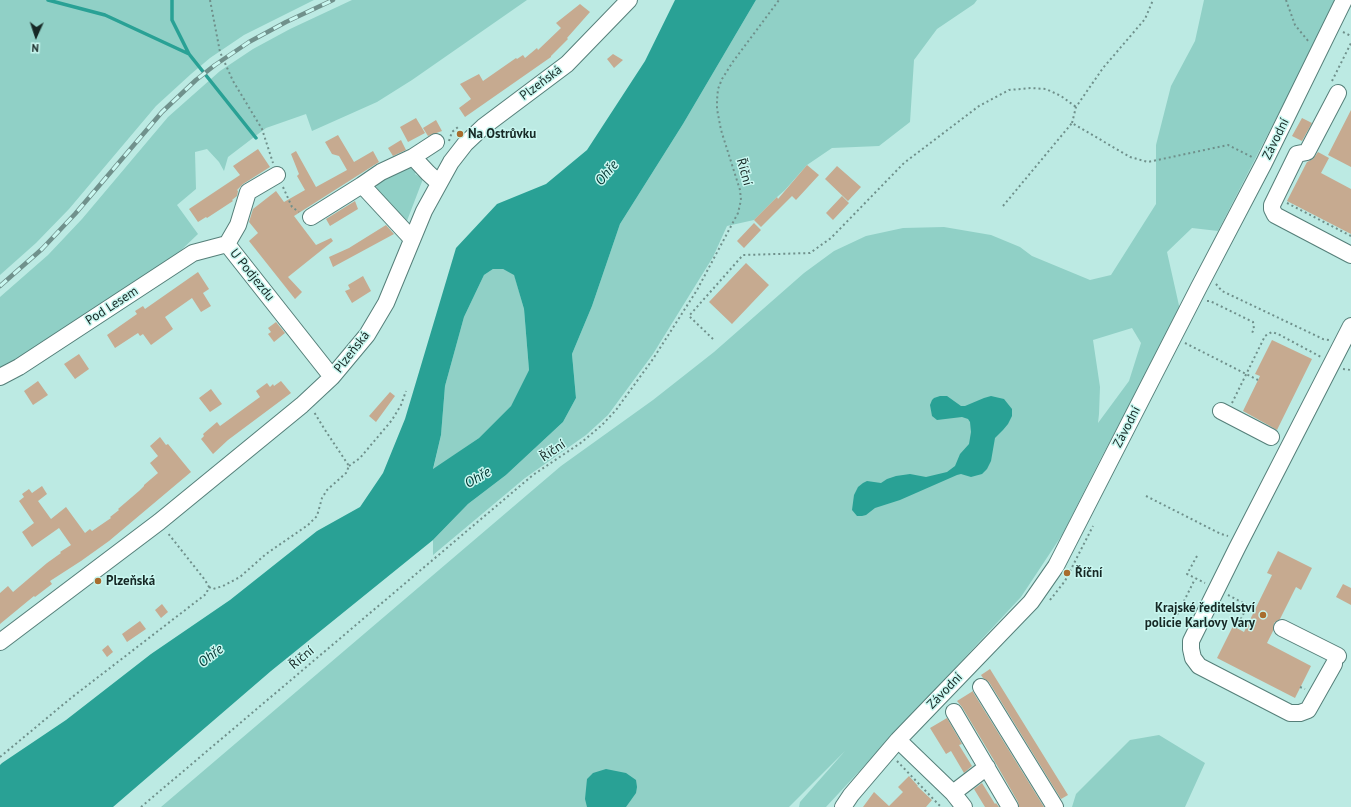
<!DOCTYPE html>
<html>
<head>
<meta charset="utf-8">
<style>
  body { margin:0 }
  #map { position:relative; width:1351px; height:807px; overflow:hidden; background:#bceae3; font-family:"PT Sans",sans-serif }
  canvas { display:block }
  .north { position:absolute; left:16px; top:16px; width:40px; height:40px; -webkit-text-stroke:3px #c9f7f0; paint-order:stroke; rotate:183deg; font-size:11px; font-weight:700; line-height:16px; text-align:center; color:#162825 }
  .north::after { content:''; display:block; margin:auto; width:14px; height:18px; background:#162825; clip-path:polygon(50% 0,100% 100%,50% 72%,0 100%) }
</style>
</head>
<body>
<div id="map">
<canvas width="1351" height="807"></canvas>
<div class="north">N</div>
</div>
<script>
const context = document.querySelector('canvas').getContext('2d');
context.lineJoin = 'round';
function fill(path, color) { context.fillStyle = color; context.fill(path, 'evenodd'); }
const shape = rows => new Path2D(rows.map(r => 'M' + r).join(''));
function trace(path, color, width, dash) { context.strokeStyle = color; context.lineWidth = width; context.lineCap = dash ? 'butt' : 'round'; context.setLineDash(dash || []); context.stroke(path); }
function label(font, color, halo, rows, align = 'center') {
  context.font = font + ' "PT Sans",sans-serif'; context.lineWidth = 3; context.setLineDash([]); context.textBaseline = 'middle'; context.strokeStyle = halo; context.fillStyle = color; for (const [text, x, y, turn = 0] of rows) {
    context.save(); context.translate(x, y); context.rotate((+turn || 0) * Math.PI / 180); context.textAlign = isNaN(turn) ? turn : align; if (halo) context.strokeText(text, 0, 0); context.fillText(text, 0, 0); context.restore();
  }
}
fill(shape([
  [0,0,314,0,244,35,210,58,191,74,156,106,69,209,36,243,0,275],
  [352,0,527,0,412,80,377,102,312,131,306,114,266,128,228,157,224,171,219,162,207,149,195,152,196,189,177,205,198,234,174,257,0,371,0,297,48,255,82,219,168,117,220,71,253,49,290,29],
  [756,0,977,0,974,4,937,29,914,60,910,122,879,146,832,148,807,165,785,190,777,197,754,220,727,226,713,257,653,354,608,415,586,435,525,478,433,555,433,540,468,504,506,475,563,422,576,398,572,354,592,306,620,224,683,124],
  [1204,0,1337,0,1218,231,1192,228,1167,252,1180,310,1101,458,1062,535,1021,597,826,807,799,807,800,802,845,751,789,807,161,807,561,466,653,400,714,352,804,273,834,251,866,236,903,228,944,227,991,235,1020,247,1032,256,1090,280,1111,275,1156,204,1156,145,1171,86,1195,41],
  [1132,328,1141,343,1129,381,1098,423,1099,414,1100,387,1093,340],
  [404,165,417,171,415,174,423,179,405,226,374,192,380,178,386,179,402,171],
  [493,269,503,269,514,274,524,309,529,370,511,406,479,438,433,470,441,435,445,386,464,317,484,275],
  [1159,735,1205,763,1185,807,1072,807,1076,794,1130,740]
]), '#90d0c6');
fill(shape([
  [675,0,756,0,683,124,620,224,592,306,572,354,576,398,563,422,506,475,468,504,433,540,271,671,113,807,0,807,0,765,2,763,66,720,151,654,230,600,317,531,360,507,383,473,405,419,456,248,497,204,546,184,587,150,645,61],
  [493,269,503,269,514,275,524,309,529,370,511,406,479,438,433,469,441,435,445,386,464,317,484,275],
  [940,396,947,396,961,406,965,406,984,398,991,396,1004,399,1012,409,1012,416,1008,424,1003,430,995,438,991,461,987,469,982,474,971,477,961,474,957,475,900,500,875,508,866,515,862,516,857,516,852,510,854,495,858,487,863,483,867,481,881,483,887,479,896,476,910,474,926,477,947,472,955,466,960,454,969,444,971,432,970,422,968,419,962,417,937,420,932,416,930,405,932,400,934,398],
  [606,769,626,773,636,780,637,787,636,793,626,807,587,807,585,799,587,779,593,773]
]), '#29a195');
trace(shape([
  [48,0,105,15,189,54,256,138],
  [172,0,172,20,189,54]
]), '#29a195', 3.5);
fill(shape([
  [580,4,590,12,567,38,568,39,551,56,551,57,465,117,459,108,471,99,460,84,479,74,483,81,516,58,517,59,523,55,525,58,537,48,538,50,561,28,556,23],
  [613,54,623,60,614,68,607,59],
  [1351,110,1351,167,1328,155],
  [416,118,425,133,408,142,400,127],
  [1302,118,1312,123,1302,141,1292,136],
  [436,120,442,131,428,136,423,128],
  [338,135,354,162,373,151,379,162,294,216,316,245,331,238,333,241,288,277,302,292,295,299,249,241,258,233,249,222,253,209,276,191,284,202,305,190,297,176,299,174,291,154,296,151,316,187,347,170,339,156,332,154,325,142],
  [401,140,406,150,393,156,388,148],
  [258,149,270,167,243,184,237,190,238,191,237,196,232,200,233,201,207,218,206,217,198,222,189,209,240,175,233,166],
  [1318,152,1329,158,1321,173,1351,189,1351,234,1287,201,1307,162,1313,159],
  [807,165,819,175,796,200,792,196,761,227,754,220,777,197,778,199],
  [837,166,861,187,848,201,825,179],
  [842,196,849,203,833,220,826,213],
  [355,201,358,209,330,226,326,219],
  [754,223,761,230,744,248,737,241],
  [386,225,394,234,333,267,329,257,349,248],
  [746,263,769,285,732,324,709,302],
  [198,272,209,289,203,293,211,306,201,312,192,298,165,317,173,329,151,345,143,334,140,336,138,333,115,348,107,335,137,314,135,311,143,306,145,309],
  [363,276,371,291,352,303,345,291,350,289,348,285],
  [276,322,285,333,274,342,268,334,271,332,268,328],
  [1272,340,1312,359,1277,430,1243,411,1260,376,1255,374],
  [79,354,89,369,75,379,64,364],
  [38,381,48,395,33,405,24,391],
  [281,381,291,393,228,440,213,454,201,439,204,436,203,434,217,422,220,426,260,397,256,391,267,383,270,387,273,384,274,386],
  [211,389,222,404,210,412,199,398],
  [390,392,395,396,376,422,369,416],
  [160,437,166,445,168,444,191,472,109,541,81,561,50,581,52,584,35,597,34,596,0,624,0,593,8,586,13,592,47,563,61,553,60,552,71,545,59,528,32,547,22,532,34,523,19,501,24,497,22,494,29,489,32,493,42,486,47,494,38,501,51,519,66,507,85,533,90,529,92,531,111,518,110,517,119,510,118,509,139,491,144,486,144,485,158,473,150,463,158,456,150,446],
  [1278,551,1312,568,1301,590,1296,587,1280,619,1274,623,1273,631,1267,643,1311,666,1295,698,1217,658,1233,626,1244,632,1272,575,1267,573],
  [1343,584,1351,588,1351,605,1336,597],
  [162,604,168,612,161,618,155,610],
  [140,621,146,629,127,642,122,634],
  [108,645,113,652,107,657,102,650],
  [990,669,1068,795,1061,799,989,682,983,678,981,675],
  [973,691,973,692,1044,807,1019,807,1018,802,995,762,962,707,957,701],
  [947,718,962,744,959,745,972,766,964,773,951,751,946,754,930,728],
  [909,776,918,786,917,786,932,800,926,807,863,807,874,792,889,806,903,792,898,787],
  [982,783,995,804,996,803,999,807,985,807,974,789]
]), '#c6aa90');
const minor = shape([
  [1338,93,1307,152,1297,154,1272,205,1272,209,1275,215,1351,255],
  [413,157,436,142],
  [362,185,381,172,413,157,428,173,439,183],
  [311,217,362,185,412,239],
  [227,244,332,377],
  [227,244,238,225,248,192,277,175],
  [0,377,19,367,193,253,227,244],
  [1221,411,1271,437],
  [1282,628,1338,656],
  [0,642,159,522,302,405,332,377,367,335,386,303,424,211,451,162,465,144,483,127,567,64,629,0],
  [1334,664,1308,710,1300,713,1290,713,1199,666,1193,658,1191,649,1191,641,1237,548,1351,326],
  [981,687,1055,807],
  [954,712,1010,807],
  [898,740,953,793,964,807],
  [953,793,987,767],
  [843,807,851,795,898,740,1031,602,1056,566,1199,287,1264,163,1344,0]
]);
trace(minor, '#557f79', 18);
trace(shape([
  [210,0,220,52,233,81,262,129,273,163],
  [1286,0,1295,25,1309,42],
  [1343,32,1351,36],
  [1332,81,1351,43],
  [1072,123,1076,107,1103,68,1145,19,1153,0],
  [449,141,452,132,458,127],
  [283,187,292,207,299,212],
  [1287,203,1351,236],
  [1003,206,1072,123,1130,157,1148,162,1228,145,1252,157],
  [1216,284,1222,291,1323,339,1329,340],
  [1207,301,1210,301,1253,322,1254,329,1251,335],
  [713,339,689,316,743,255,810,253,831,238,904,163,979,106,1009,90,1031,88,1046,89,1061,96,1076,107],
  [1185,343,1258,380],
  [1343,369,1351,370],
  [1232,403,1265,336,1268,334,1272,332,1278,334,1321,357],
  [349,466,360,458,392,420,401,405,406,391],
  [1146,496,1221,534,1228,536],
  [1197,556,1187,574,1205,583],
  [209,587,213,589,223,586,240,577,266,554,308,525,317,516,322,498,327,490,346,473,349,466,325,430,314,412],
  [1228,595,1255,609],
  [1050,600,1065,581,1093,526],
  [1168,611,1177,615,1195,579],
  [1236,628,1248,605],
  [1300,687,1305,689],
  [0,757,71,698,206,594,209,587,205,580,167,532],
  [897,761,941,807],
  [141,807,533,475,582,442,602,425,616,410,653,359,697,290,738,213,741,200,740,190,721,130,717,109,717,100,718,89,722,79,732,63,779,0]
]), '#6f908b', 2, [2, 3]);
trace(minor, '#fff', 16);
const rail = shape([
  [0,286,42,249,75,214,162,112,196,80,215,65,249,42,286,22,333,0]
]);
trace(rail, '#70918c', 4.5);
trace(rail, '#c9f7f0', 3, [9]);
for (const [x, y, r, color] of [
  [460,134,4,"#a86d2e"],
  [1067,573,4,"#a86d2e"],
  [98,581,4,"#a86d2e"],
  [1263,615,4,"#a86d2e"]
]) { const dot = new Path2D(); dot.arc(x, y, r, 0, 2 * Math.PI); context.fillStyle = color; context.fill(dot); trace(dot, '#c9f7f0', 1.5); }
label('13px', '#162825', '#c9f7f0', [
  ["Plzeňská",541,83,-37],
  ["Závodní",1276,139,-64],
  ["Říční",744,172,74],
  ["U Podjezdu",252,275,51],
  ["Pod Lesem",112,306,-33],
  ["Plzeňská",352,352,-52],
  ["Závodní",1127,427,-63],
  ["Říční",553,451,-34],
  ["Říční",302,658,-40],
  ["Závodní",945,691,-46]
]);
label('bold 13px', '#162825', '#c9f7f0', [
  ["Na Ostrůvku",468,134],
  ["Říční",1075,573],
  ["Plzeňská",106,581],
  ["Krajské ředitelství",1255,608,"right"],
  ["policie Karlovy Vary",1255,623,"right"]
], 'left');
label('italic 14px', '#003530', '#c9f7f0', [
  ["Ohře",607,173,-50],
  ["Ohře",478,478,-30],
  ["Ohře",211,656,-38]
]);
</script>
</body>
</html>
